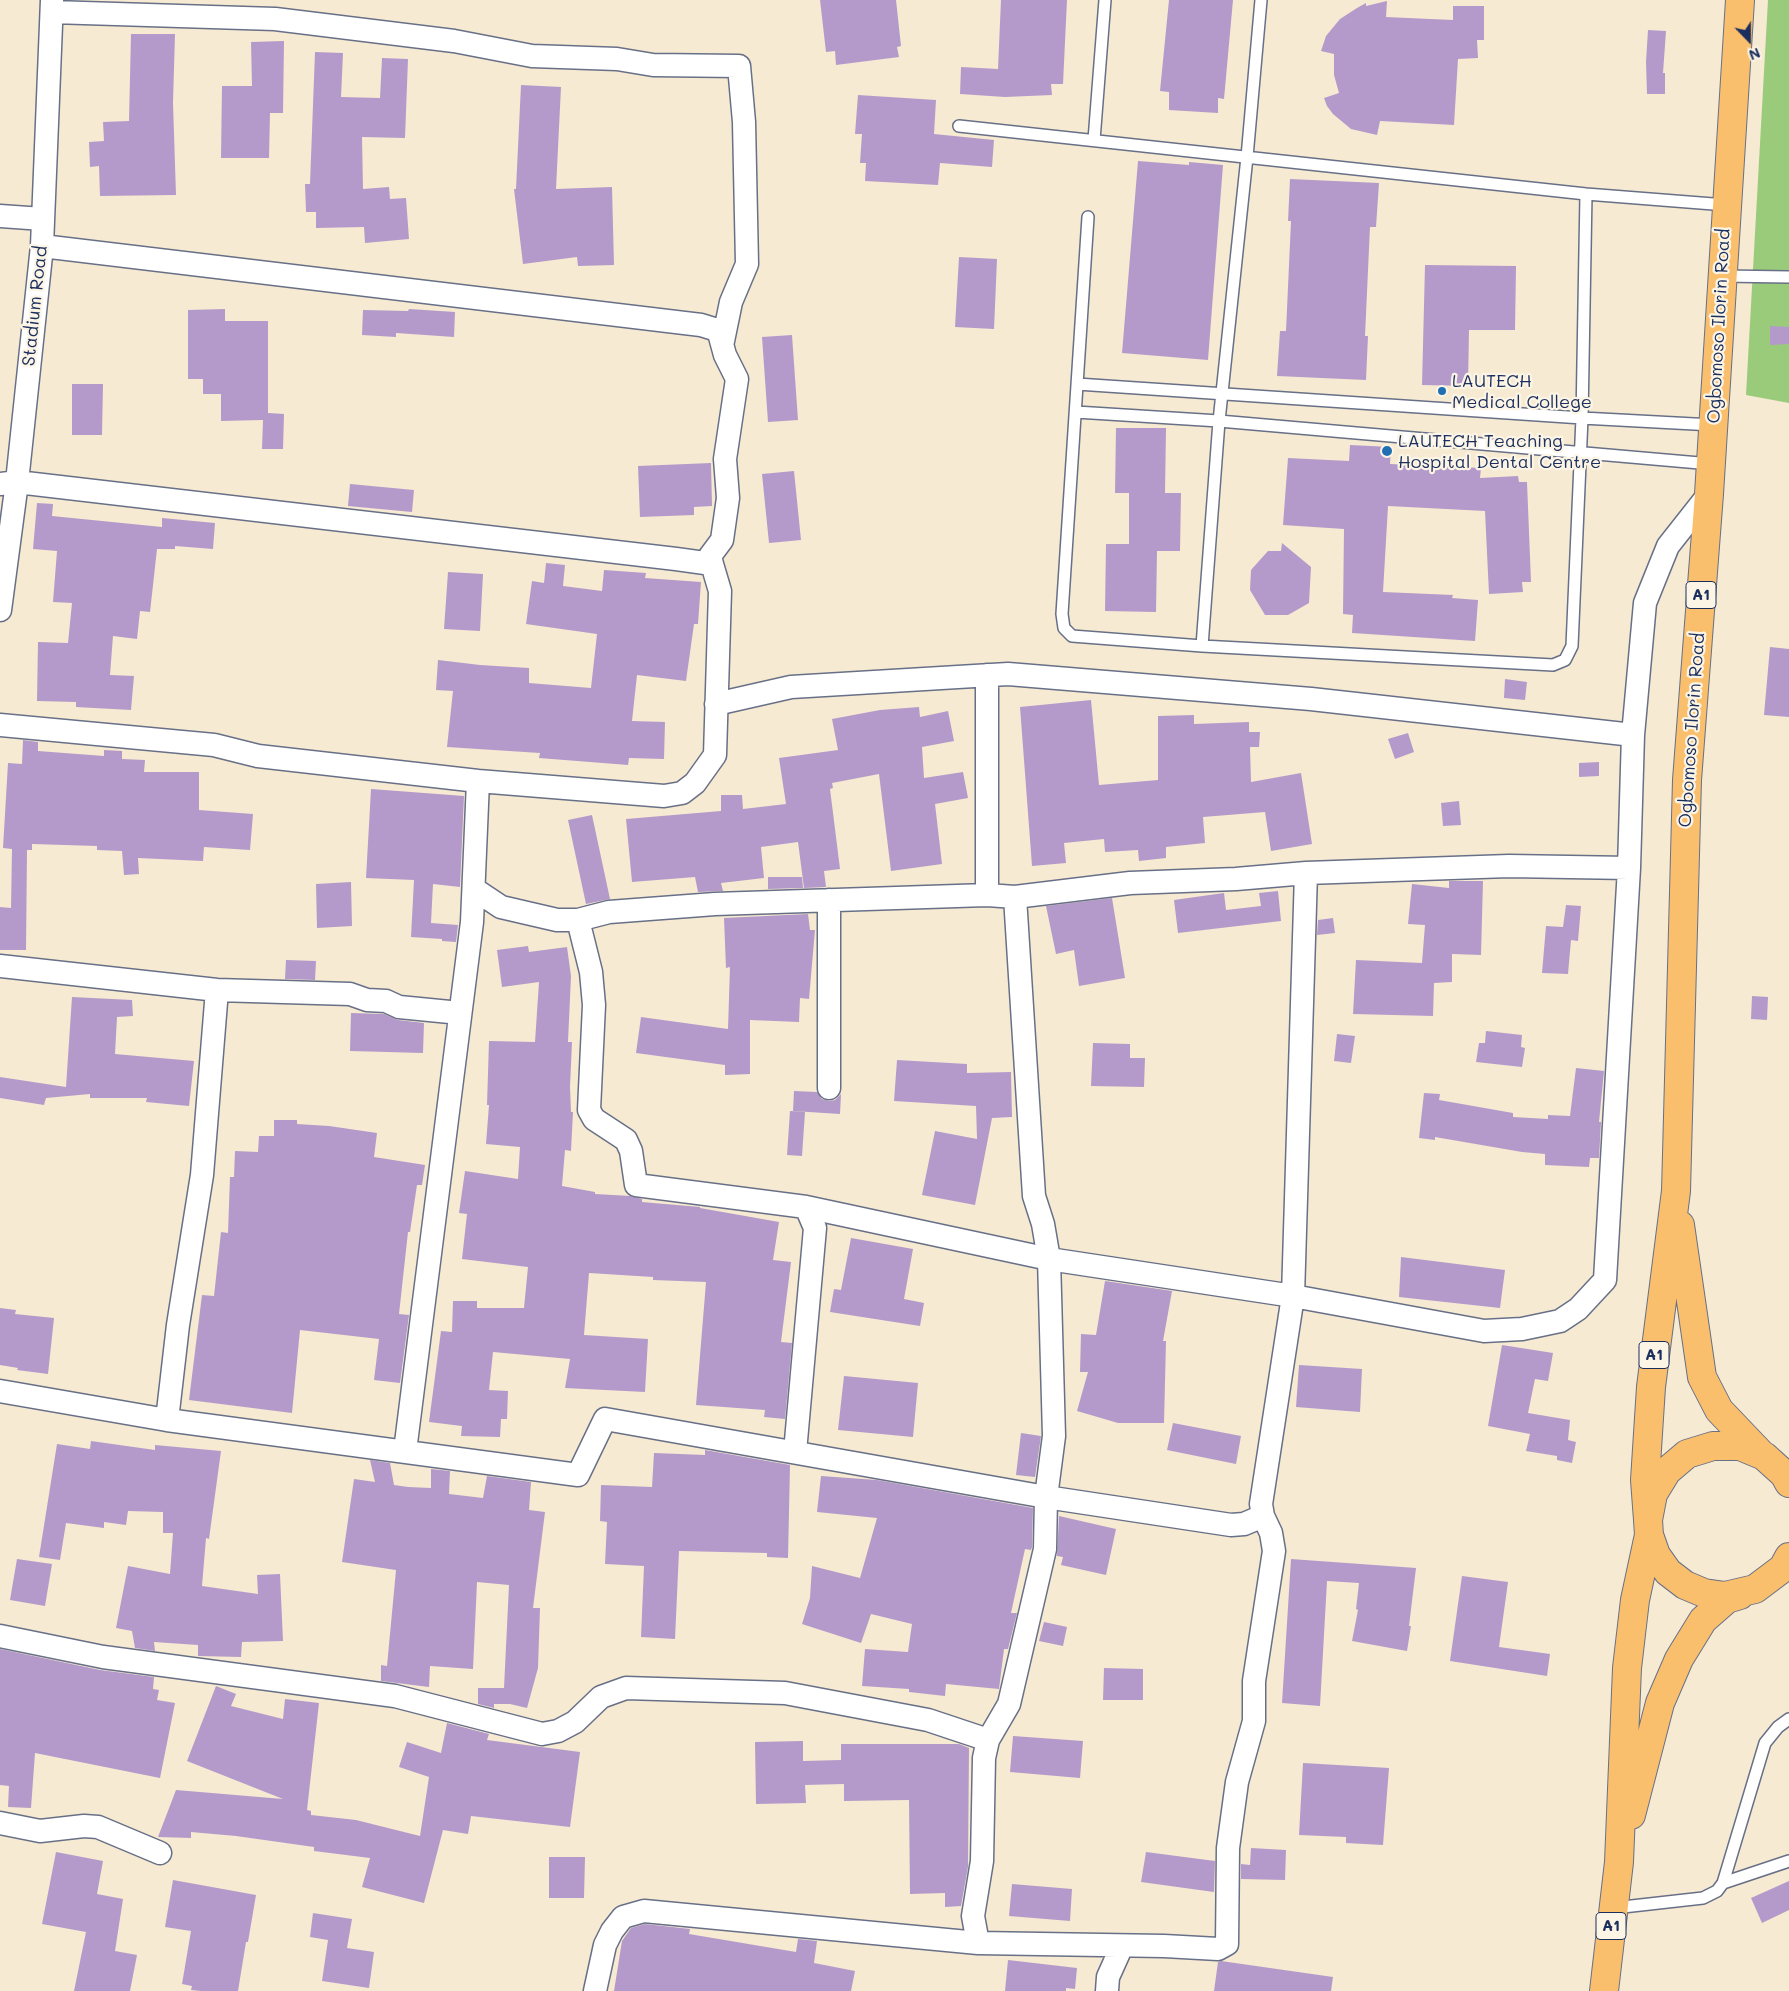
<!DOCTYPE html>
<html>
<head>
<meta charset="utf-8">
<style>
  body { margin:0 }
  #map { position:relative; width:1789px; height:1991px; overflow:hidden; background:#f6ead2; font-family:Mali,sans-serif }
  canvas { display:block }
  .north { position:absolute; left:1724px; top:15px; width:50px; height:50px; -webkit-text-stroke:4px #fcf5e5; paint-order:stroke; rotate:158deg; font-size:14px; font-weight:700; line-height:20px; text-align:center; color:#1b2f5e }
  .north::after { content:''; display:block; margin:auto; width:18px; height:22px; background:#1b2f5e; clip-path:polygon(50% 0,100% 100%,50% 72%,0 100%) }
</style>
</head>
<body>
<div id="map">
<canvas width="1789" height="1991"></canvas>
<div class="north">N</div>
</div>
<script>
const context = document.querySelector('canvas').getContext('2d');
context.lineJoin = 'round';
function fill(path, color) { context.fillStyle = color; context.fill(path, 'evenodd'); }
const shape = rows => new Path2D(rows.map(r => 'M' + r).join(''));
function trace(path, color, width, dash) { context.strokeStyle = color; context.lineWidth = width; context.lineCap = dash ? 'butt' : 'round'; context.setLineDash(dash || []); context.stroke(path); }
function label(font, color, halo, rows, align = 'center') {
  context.font = font + ' Mali,sans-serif'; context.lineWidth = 4.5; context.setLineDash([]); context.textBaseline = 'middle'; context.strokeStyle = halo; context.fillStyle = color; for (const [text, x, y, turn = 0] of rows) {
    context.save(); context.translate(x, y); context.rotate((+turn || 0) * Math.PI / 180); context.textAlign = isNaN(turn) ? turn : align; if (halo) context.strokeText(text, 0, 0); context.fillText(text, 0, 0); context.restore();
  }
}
fill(shape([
  [1768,0,1789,0,1789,403,1746,395]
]), '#99cb7b');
fill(shape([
  [820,0,896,0,901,46,897,47,899,57,836,65,835,51,826,52],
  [1001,0,1067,0,1063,84,1051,84,1052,95,1005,97,960,94,961,67,998,69],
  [1169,0,1233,0,1224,99,1218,98,1218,113,1169,110,1169,92,1160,91],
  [1387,1,1386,17,1453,20,1453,6,1484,6,1484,40,1477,40,1478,58,1458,59,1454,125,1380,121,1377,135,1351,129,1333,114,1327,106,1324,98,1339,93,1334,75,1334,54,1321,51,1326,36,1340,19,1357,8,1366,3,1366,6],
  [1648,30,1666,31,1663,73,1665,73,1665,94,1647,94,1646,62],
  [131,34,175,34,173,103,176,195,100,196,99,166,90,167,89,142,104,141,103,122,129,121],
  [284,41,283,113,270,113,269,158,221,158,222,86,252,86,251,42],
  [315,52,343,53,341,97,380,98,382,58,408,59,405,138,362,137,363,189,389,187,390,199,406,198,409,239,365,243,364,227,316,228,316,212,306,212,305,184,310,184],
  [521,85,561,87,556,189,612,187,614,265,578,266,577,257,523,264,514,189,516,189],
  [858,95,936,100,934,134,994,140,992,167,940,163,938,185,865,181,866,163,860,163,862,134,855,134],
  [1138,161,1189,165,1189,162,1223,165,1208,360,1122,353],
  [1290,179,1379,183,1376,227,1370,227,1365,336,1368,336,1366,380,1277,376,1280,331,1286,331,1291,221,1288,221],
  [959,257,997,259,994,329,955,327],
  [1425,265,1516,266,1515,330,1469,330,1468,386,1422,385],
  [225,309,225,321,268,321,268,413,284,414,283,449,262,449,263,420,221,421,221,394,203,394,203,379,188,379,188,310],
  [409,309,455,312,454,337,396,333,396,337,362,335,363,310,408,311],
  [1770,326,1789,327,1789,344,1770,345],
  [792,335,798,420,768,422,762,337],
  [72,384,103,384,102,435,72,435],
  [1116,428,1166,428,1165,493,1181,493,1180,551,1157,551,1156,612,1105,611,1106,544,1129,544,1129,493,1115,493],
  [1350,445,1391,447,1390,464,1481,468,1480,478,1518,476,1519,482,1527,482,1531,582,1522,582,1523,592,1489,594,1485,511,1388,506,1383,592,1453,595,1452,598,1478,600,1475,641,1352,633,1353,615,1343,614,1344,529,1283,525,1288,458,1349,461],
  [711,463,712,506,694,507,694,515,640,517,638,466],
  [794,471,801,540,769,543,762,474],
  [350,484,414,490,412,512,348,506],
  [37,503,53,504,52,516,162,527,162,518,215,523,213,549,175,546,175,549,157,549,150,612,140,611,137,639,113,636,110,675,134,676,131,710,76,707,76,702,37,701,38,642,68,643,72,603,53,602,57,551,33,549],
  [1282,543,1311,567,1309,603,1288,615,1265,615,1250,590,1251,570,1268,551,1281,551],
  [546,563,565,565,563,586,602,591,604,570,646,573,645,578,701,582,698,624,694,624,686,681,637,675,632,721,665,722,664,759,629,758,628,765,539,758,540,753,447,747,453,691,436,690,438,660,480,665,529,668,529,683,591,688,597,634,526,624,532,581,544,583],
  [448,572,483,574,480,631,444,629],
  [1770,647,1789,649,1789,717,1764,715],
  [1505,679,1527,682,1525,700,1504,698],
  [1091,700,1099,785,1158,780,1158,716,1194,715,1194,724,1249,722,1249,732,1260,732,1259,747,1250,747,1251,782,1301,773,1312,844,1271,851,1265,812,1203,817,1205,843,1166,847,1166,858,1139,861,1138,850,1105,852,1104,839,1064,843,1066,863,1032,866,1020,707],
  [919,707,920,717,948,711,954,741,922,747,924,778,963,772,968,798,935,804,942,864,891,871,879,774,832,783,833,788,830,789,840,869,824,871,826,887,804,888,798,842,761,847,764,878,721,883,723,891,698,892,695,877,632,882,626,819,721,811,721,795,742,795,743,809,786,804,779,758,838,750,832,719,880,710],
  [1408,733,1414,752,1395,759,1388,739],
  [23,740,38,742,38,751,104,756,104,750,122,751,122,759,145,760,144,772,199,772,199,810,253,814,250,850,204,847,203,861,138,858,139,874,124,875,122,851,97,850,97,846,32,844,32,850,27,850,26,950,0,950,0,907,11,908,12,849,3,848,8,763,22,764],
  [1599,762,1599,776,1579,777,1579,763],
  [371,789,464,796,460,887,433,884,431,923,458,925,456,942,442,941,442,939,411,937,414,880,366,878],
  [1459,801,1461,825,1443,826,1441,803],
  [592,815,610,899,586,904,568,820],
  [768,877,802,877,803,888,768,889],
  [1449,881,1483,881,1481,955,1452,954,1452,982,1434,983,1433,1016,1353,1014,1356,960,1422,963,1425,925,1408,924,1412,884,1449,888],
  [351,882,352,926,317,928,316,884],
  [1278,891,1281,921,1178,933,1174,900,1224,893,1226,910,1261,906,1259,893],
  [1112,898,1125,978,1079,986,1074,950,1056,954,1046,906],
  [1566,905,1581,906,1578,941,1571,940,1568,974,1542,973,1546,926,1563,927],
  [808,914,810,930,815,930,809,999,800,998,799,1022,750,1020,750,1074,725,1075,725,1065,636,1053,641,1017,728,1029,730,967,726,968,724,918],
  [1333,918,1335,933,1317,935,1318,920],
  [528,946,529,952,567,947,571,976,568,1042,572,1042,570,1087,571,1112,573,1112,571,1151,565,1150,562,1186,595,1192,595,1194,631,1196,642,1199,642,1202,700,1207,700,1208,779,1222,773,1260,791,1262,781,1342,792,1343,785,1419,764,1417,765,1410,696,1405,706,1282,653,1280,653,1277,589,1273,584,1335,648,1339,645,1392,565,1388,570,1359,493,1352,489,1390,508,1391,507,1419,501,1419,500,1437,461,1436,462,1426,429,1422,441,1331,452,1332,453,1301,477,1301,477,1308,524,1308,528,1267,462,1259,467,1214,459,1213,465,1171,518,1179,520,1147,486,1144,489,1105,487,1105,489,1041,535,1042,539,982,502,987,497,950],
  [286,960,316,961,315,980,285,979],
  [1752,996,1768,997,1767,1020,1751,1019],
  [72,997,132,1000,133,1016,117,1017,115,1054,194,1061,189,1106,146,1102,147,1098,90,1098,90,1094,46,1098,44,1105,0,1098,0,1077,66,1087],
  [351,1013,384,1014,398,1020,424,1023,423,1053,350,1051],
  [1486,1031,1522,1035,1521,1047,1525,1048,1522,1067,1476,1062,1479,1043,1485,1043],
  [1337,1034,1355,1036,1351,1063,1334,1061],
  [1093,1043,1130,1044,1130,1058,1145,1058,1144,1087,1091,1086],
  [897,1060,967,1064,967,1073,1011,1072,1012,1117,992,1118,975,1205,922,1195,935,1131,977,1139,976,1106,894,1101],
  [1576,1068,1604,1071,1599,1122,1601,1122,1599,1158,1590,1158,1589,1167,1545,1165,1545,1154,1522,1152,1435,1137,1435,1140,1419,1138,1424,1093,1440,1094,1439,1100,1513,1113,1513,1117,1548,1119,1548,1115,1570,1116],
  [794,1091,817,1092,822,1099,829,1101,835,1100,841,1094,840,1114,793,1111],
  [790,1111,805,1112,802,1156,787,1155],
  [274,1120,297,1120,297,1124,329,1126,377,1133,374,1157,425,1165,422,1185,417,1185,410,1232,408,1232,399,1314,409,1315,400,1383,374,1380,379,1339,300,1330,292,1413,189,1400,202,1295,214,1296,221,1232,228,1233,230,1177,234,1177,235,1151,258,1152,259,1136,274,1136],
  [851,1238,913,1249,904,1299,924,1303,920,1326,830,1312,834,1289,841,1290],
  [1401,1257,1505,1270,1500,1308,1399,1297],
  [1105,1281,1172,1291,1163,1341,1166,1341,1164,1423,1118,1423,1077,1411,1088,1372,1080,1372,1081,1334,1096,1335],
  [0,1308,16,1310,15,1314,54,1318,48,1374,17,1370,18,1368,0,1365],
  [1502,1345,1553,1353,1548,1381,1535,1379,1528,1413,1570,1420,1568,1440,1576,1442,1572,1463,1557,1460,1557,1456,1526,1451,1530,1434,1488,1426],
  [1299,1365,1362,1369,1360,1412,1296,1407],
  [844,1376,918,1383,913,1437,838,1430],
  [1173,1423,1241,1436,1236,1464,1167,1450],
  [1021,1433,1041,1436,1035,1477,1016,1475],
  [91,1441,155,1450,155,1445,221,1451,209,1539,206,1538,202,1586,258,1594,257,1575,280,1574,283,1641,242,1642,241,1657,198,1656,198,1645,154,1642,155,1651,135,1648,132,1631,116,1628,128,1566,170,1574,173,1533,163,1533,163,1512,128,1511,126,1525,104,1522,104,1528,66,1523,60,1560,39,1557,57,1444,90,1449],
  [705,1450,790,1465,788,1558,767,1557,767,1553,679,1551,675,1639,641,1637,644,1566,605,1564,607,1522,600,1521,601,1485,652,1487,654,1453,705,1455],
  [370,1460,390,1463,394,1485,408,1487,431,1488,431,1469,450,1471,449,1494,483,1498,487,1476,531,1482,529,1510,545,1512,533,1608,540,1608,538,1668,527,1708,510,1704,494,1704,494,1708,478,1704,478,1688,504,1688,509,1585,477,1582,473,1669,430,1666,429,1687,381,1681,381,1665,387,1666,396,1570,342,1562,354,1479,375,1482],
  [821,1476,877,1480,1033,1508,1032,1547,1031,1550,1025,1549,1011,1613,1017,1613,1008,1649,1004,1649,999,1689,946,1684,945,1696,909,1692,909,1689,862,1686,865,1649,908,1652,912,1624,871,1614,861,1643,802,1624,810,1598,812,1566,860,1578,877,1518,817,1512],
  [1059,1516,1116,1529,1106,1575,1061,1565,1063,1557,1057,1556],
  [17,1559,52,1564,45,1606,10,1600],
  [1291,1559,1416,1568,1409,1626,1411,1626,1407,1651,1352,1641,1358,1610,1356,1609,1359,1583,1327,1581,1320,1706,1282,1703],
  [1462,1576,1508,1582,1499,1647,1550,1654,1547,1676,1450,1661],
  [1044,1622,1067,1627,1063,1646,1039,1641],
  [0,1649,100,1670,154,1677,153,1689,159,1690,157,1700,175,1703,160,1778,35,1753,31,1808,8,1807,9,1786,0,1785],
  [1104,1668,1143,1669,1143,1700,1103,1700],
  [216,1686,236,1694,231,1706,283,1719,285,1699,319,1703,307,1810,311,1811,311,1815,356,1820,420,1836,429,1777,399,1767,407,1742,441,1753,447,1723,489,1734,487,1740,580,1752,570,1827,471,1816,468,1834,443,1830,424,1903,362,1887,370,1858,314,1851,314,1847,236,1836,191,1832,191,1838,158,1837,176,1790,283,1799,187,1761],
  [1013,1736,1083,1741,1080,1778,1010,1772],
  [803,1741,803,1761,841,1760,841,1744,959,1744,969,1748,968,1867,961,1906,945,1907,945,1893,910,1894,909,1800,844,1801,844,1784,805,1785,806,1803,756,1804,755,1742],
  [1303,1763,1389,1768,1383,1845,1346,1843,1346,1837,1299,1835],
  [1251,1848,1286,1850,1285,1880,1241,1879,1241,1864,1250,1865],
  [56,1852,103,1861,97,1894,123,1899,115,1951,137,1955,130,1991,74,1991,86,1932,42,1924],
  [1146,1852,1215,1861,1214,1892,1141,1882],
  [549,1857,585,1857,584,1898,549,1898],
  [173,1880,256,1895,248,1942,246,1942,238,1991,201,1991,191,1990,192,1986,182,1984,191,1931,165,1927],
  [1789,1881,1789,1910,1762,1923,1751,1898],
  [1012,1884,1072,1889,1070,1921,1009,1916],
  [313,1913,352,1919,347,1948,374,1952,369,1988,322,1981,328,1940,310,1937],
  [645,1924,690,1929,689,1934,796,1952,798,1939,817,1941,814,1963,855,1971,851,1991,614,1991,622,1941,631,1928],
  [1008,1960,1077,1968,1075,1989,1066,1988,1066,1991,1005,1991],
  [1221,1961,1333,1977,1331,1991,1214,1991,1218,1962]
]), '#b49aca');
const service = shape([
  [959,126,1586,194,1726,205],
  [1094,140,1105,0],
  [1088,217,1062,614,1064,628,1072,636,1202,646,1553,665,1565,660,1572,646,1582,418,1586,194],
  [1722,276,1789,277],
  [1077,384,1582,418,1713,425],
  [1076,412,1219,421,1711,464],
  [1202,646,1219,421,1247,157,1261,0],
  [1723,1883,1789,1861],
  [1614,1908,1703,1898,1717,1891,1723,1883,1765,1743,1778,1727,1789,1719]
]);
const minor = shape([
  [52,12,275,19,454,41,532,56,617,59,653,65,739,66,744,122,747,264,731,302,723,341],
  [0,216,43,219],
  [42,246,701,325,714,329,719,333,725,355,737,379,725,459,728,498,722,540,710,556,712,564],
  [0,484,17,482,676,559,712,564,720,591,715,755,695,783,682,793,664,796,478,781,258,756,214,745,0,725],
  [0,610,17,482,42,246,52,0],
  [987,675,987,895],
  [716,704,791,687,1008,674,1311,699,1633,735],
  [474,889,501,907,557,920,578,920,609,912,715,904,987,895,1015,897,1130,883,1236,879,1306,873,1509,866,1629,868],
  [578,920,591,972,594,1005,589,1110,594,1119,626,1140,631,1151,636,1185,806,1207,1049,1259,1293,1296,1484,1331,1522,1329,1560,1321,1578,1309,1605,1280,1629,868,1633,735,1645,603,1668,546,1709,494],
  [0,966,217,990,350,994,367,1000,386,1001,399,1007,460,1013],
  [829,1088,829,900],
  [0,1391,167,1420,578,1475,605,1419,1046,1497,1231,1525,1244,1524,1263,1516],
  [167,1420,178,1325,202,1175,217,990],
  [405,1451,472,922,478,781],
  [795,1452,815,1228,806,1207],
  [0,1636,103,1657,395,1696,542,1734,558,1731,575,1722,601,1697,626,1688,785,1693,928,1720,988,1740],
  [0,1823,40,1831,84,1826,98,1827,160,1853],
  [978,1943,973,1916,982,1861,984,1758,988,1740,1009,1704,1045,1549,1046,1497,1054,1436,1049,1259,1043,1224,1034,1196,1015,897],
  [595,1991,605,1945,612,1931,623,1917,644,1911,978,1943,1164,1946,1218,1949,1227,1944,1228,1848,1237,1782,1254,1721,1254,1681,1274,1551,1271,1533,1263,1516,1261,1504,1293,1296,1306,873],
  [1107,1991,1108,1977,1122,1946]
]);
const trunk = shape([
  [1680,1225,1702,1377,1719,1410,1761,1454],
  [1789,1483,1784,1474,1764,1456,1740,1446,1713,1446,1687,1454,1667,1471,1653,1494,1648,1520,1649,1535,1656,1555,1668,1572,1685,1585,1704,1593,1725,1596,1755,1589,1783,1568,1789,1557],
  [1648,1520,1645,1480,1651,1387,1676,1191,1687,780,1709,494,1740,0],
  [1631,1815,1660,1703,1679,1659,1703,1620,1727,1599,1740,1595],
  [1604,1991,1619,1862,1627,1668,1635,1600,1649,1535]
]);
trace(service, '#687087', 14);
trace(minor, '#687087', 25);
trace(trunk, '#687087', 30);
trace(service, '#fff', 11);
trace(minor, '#fff', 22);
trace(trunk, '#f9bf6d', 28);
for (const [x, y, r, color] of [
  [1442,391,5,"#1f6fb2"],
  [1387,451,6,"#1f6fb2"]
]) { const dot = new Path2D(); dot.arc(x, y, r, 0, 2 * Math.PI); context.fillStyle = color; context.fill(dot); trace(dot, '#fcf5e5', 2); }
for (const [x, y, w] of [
  [1701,595,30],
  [1654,1355,30],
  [1611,1926,30]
]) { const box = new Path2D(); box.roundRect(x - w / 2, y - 13.5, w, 27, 4); context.fillStyle = '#fcf5e5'; context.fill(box); trace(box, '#1b2f5e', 1); }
label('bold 16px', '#1b2f5e', null, [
  ["A1",1701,595],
  ["A1",1654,1355],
  ["A1",1611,1926]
]);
label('18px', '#1b2f5e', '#fcf5e5', [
  ["Stadium Road",35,306,-84],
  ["Ogbomoso Ilorin Road",1719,326,-87],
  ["Ogbomoso Ilorin Road",1692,730,-86]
]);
label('18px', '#1b2f5e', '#fcf5e5', [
  ["LAUTECH",1452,381],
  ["Medical College",1452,402],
  ["LAUTECH Teaching",1398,441],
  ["Hospital Dental Centre",1398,462]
], 'left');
</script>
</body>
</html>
